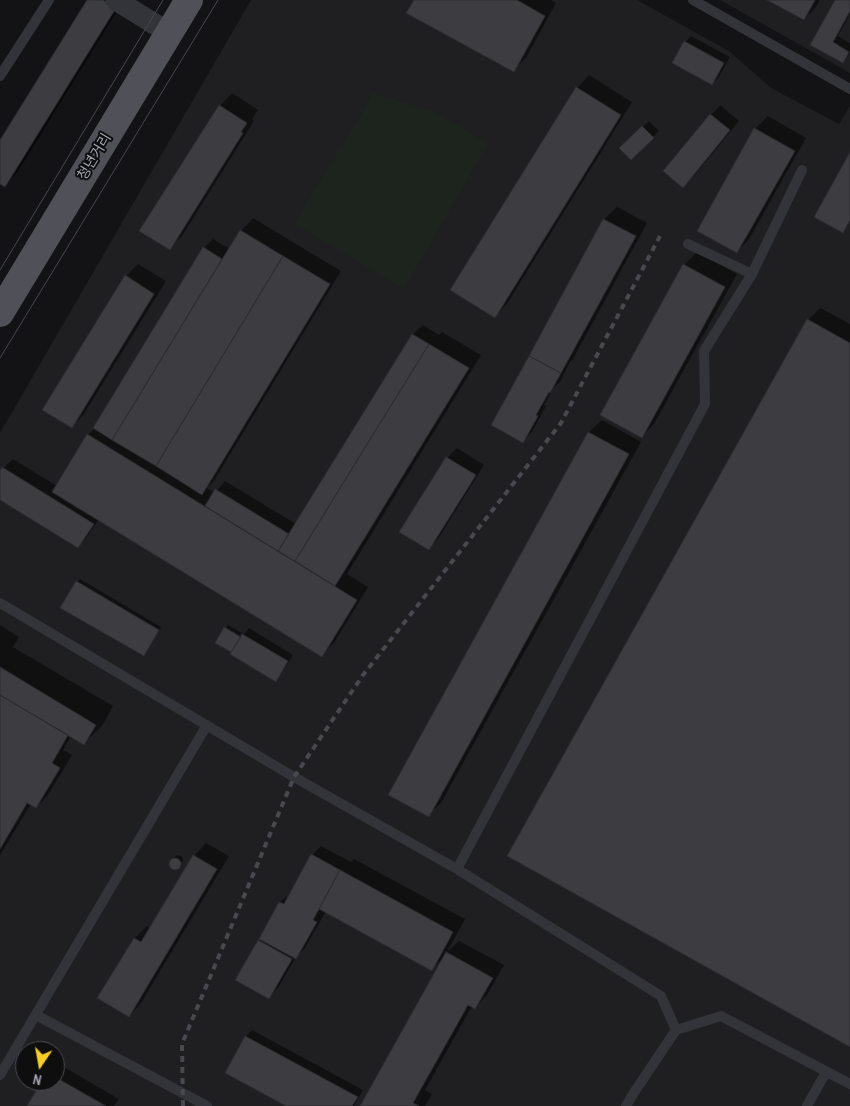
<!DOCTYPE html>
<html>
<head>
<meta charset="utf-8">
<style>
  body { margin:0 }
  #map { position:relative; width:850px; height:1106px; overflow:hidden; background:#131214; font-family:"Archivo Narrow",sans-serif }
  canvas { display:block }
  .north { position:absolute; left:15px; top:1041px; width:50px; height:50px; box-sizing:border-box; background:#0e0e0f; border:1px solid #4a4b51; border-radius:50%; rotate:192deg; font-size:14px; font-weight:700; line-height:20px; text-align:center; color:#a3a7b5 }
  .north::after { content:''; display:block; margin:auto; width:18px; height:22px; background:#f8cd27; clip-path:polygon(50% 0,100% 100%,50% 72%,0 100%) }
</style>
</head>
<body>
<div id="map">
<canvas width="850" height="1106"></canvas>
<div class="north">N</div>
</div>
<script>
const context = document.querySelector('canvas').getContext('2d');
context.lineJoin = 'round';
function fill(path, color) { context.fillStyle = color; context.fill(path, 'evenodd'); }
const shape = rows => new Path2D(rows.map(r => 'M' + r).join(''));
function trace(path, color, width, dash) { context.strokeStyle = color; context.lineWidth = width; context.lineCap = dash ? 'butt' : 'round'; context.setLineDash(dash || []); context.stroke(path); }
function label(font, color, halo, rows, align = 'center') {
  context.font = font + ' "Archivo Narrow","Noto Sans KR",sans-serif'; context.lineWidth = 4; context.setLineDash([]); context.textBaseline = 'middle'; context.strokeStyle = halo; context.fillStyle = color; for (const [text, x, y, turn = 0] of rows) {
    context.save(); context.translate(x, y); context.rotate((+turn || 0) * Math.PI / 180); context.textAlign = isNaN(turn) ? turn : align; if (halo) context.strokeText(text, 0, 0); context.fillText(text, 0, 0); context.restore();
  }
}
fill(shape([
  [251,0,637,0,729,51,771,88,839,124,850,106,850,1106,0,1106,0,433],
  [25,1051,55,1051,55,1081,25,1081],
  [720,0,850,0,850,73]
]), '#1f1e21');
fill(shape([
  [374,93,434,111,488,144,404,289,294,224]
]), '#1d241e');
fill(shape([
  [88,0,124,0,17,173,5,185,0,182,0,142],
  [415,0,551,0,556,3,526,58,513,70],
  [770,0,820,0,816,7,804,19],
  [837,0,850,0,850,14,838,36,850,43,850,53,843,61,812,44],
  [691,36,730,57,718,78,712,84,685,42],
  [589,75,632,102,507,304,495,316,577,88],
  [232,93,258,110,252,119,254,121,182,236,169,248,220,106],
  [720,105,739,121,693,177,683,186,711,115],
  [768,116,806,138,749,239,737,252,755,129],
  [649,121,659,131,631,158,621,148],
  [617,207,647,223,573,359,570,362,560,382,554,387,544,405,546,406,532,432,523,441,493,424,604,219],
  [253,218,341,271,214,481,207,488,215,493,225,481,296,524,413,334,423,325,439,335,442,332,481,355,347,574,368,587,334,643,321,655,99,519,87,537,78,547,0,498,0,473,3,468,13,459,57,486,88,435,95,428,204,248,213,239,230,249,241,231],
  [697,252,737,274,654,424,642,436,601,414,684,265],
  [138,264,166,281,84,414,72,426,126,276],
  [820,308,850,324,850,1045,808,320],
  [602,420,641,442,441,803,428,815,389,794,589,432],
  [457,448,484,465,438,539,429,548,401,531,447,458],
  [80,579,161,627,144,655,77,582],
  [0,625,19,637,13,647,113,706,102,726,84,743,71,736,63,750,72,755,48,795,36,807,31,804,0,855],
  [228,625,244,634,249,628,293,655,281,674,275,681,235,647,217,642],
  [206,843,229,856,141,1003,129,1016,135,938,147,926,150,928,194,856],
  [321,846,351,862,354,859,465,919,447,952,459,941,504,965,487,995,475,1007,472,1006,425,1090,432,1094,425,1106,361,1106,443,958,432,969,326,911,305,948,296,957,278,988,268,997,237,979,261,939,280,902,291,893,312,855],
  [177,855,181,856,183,858,183,861,179,867,176,869,172,868,170,866,170,863,174,857],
  [252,1030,363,1090,354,1106,288,1106,227,1073,246,1036],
  [57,1063,119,1099,114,1106,29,1106,43,1081,55,1081,55,1066]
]), '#0007');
const building = shape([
  [87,0,103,0,116,8,5,187,0,184,0,140,87,0],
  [414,0,517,0,545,16,514,72,406,13,414,0],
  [767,0,815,0,804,20,767,0],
  [835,0,850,0,850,11,833,42,849,52,843,63,810,45,835,0],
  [684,41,724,63,712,85,672,63,684,41],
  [576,87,621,115,495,318,450,290,576,87],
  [219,105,247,123,241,132,243,133,170,250,139,231,219,105],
  [710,114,730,130,683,188,663,171,710,114],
  [642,126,654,138,631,160,619,148,642,126],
  [754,128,795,151,737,253,697,231,754,128],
  [850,152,850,220,843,233,814,217,850,152],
  [603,219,636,236,561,373,529,356,603,219],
  [240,230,283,256,156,466,112,440,240,230],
  [203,247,222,259,112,440,93,428,203,247],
  [283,256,330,284,202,495,156,466,283,256],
  [683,264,725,287,642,438,600,415,683,264],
  [125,275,154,294,72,428,42,410,125,275],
  [807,319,850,343,850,1047,507,856,807,319],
  [412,334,429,344,295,561,278,551,412,334],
  [429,344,469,368,335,586,295,561,429,344],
  [529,356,561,373,550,393,549,392,536,415,538,416,523,443,491,425,529,356],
  [588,432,629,454,429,817,388,795,588,432],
  [87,434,357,600,322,657,52,492,87,434],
  [446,457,476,475,429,550,399,532,446,457],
  [2,467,94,524,78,548,0,500,0,471,2,467],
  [215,489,289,534,278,551,205,506,215,489],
  [76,581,159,630,144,656,60,608,76,581],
  [224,627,241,637,231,652,215,643,224,627],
  [242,634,288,661,276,682,230,654,242,634],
  [0,667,96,725,84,745,0,695,0,667],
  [0,695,68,735,52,763,60,768,36,808,27,803,0,849,0,695],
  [311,854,340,870,313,920,317,922,296,959,259,939,279,902,284,904,311,854],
  [193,855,217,869,129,1017,97,998,134,938,141,942,193,855],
  '169 864a6 6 0 1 1 12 0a6 6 0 1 1-12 0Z',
  [340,870,453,932,432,971,319,909,340,870],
  [258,940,292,959,269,999,235,980,258,940],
  [446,952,493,978,475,1009,468,1005,413,1103,419,1106,360,1106,446,952],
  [245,1036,358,1097,352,1106,286,1106,225,1073,245,1036],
  [55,1077,106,1106,27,1106,42,1081,55,1081,55,1077]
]);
fill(building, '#3c3c41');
trace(building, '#2d2c30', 1);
trace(shape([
  [693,0,850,89],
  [0,76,49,0],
  [688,244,752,274],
  [0,603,294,777,457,869,661,996,676,1030],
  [457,869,705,404,704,351,752,274,802,170],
  [36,1015,207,1106],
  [0,1075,207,725],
  [626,1106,633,1094,676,1030,721,1016,850,1084],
  [807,1106,826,1072]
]), '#333439', 10);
trace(shape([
  [116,0,169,33]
]), '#333439', 21);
trace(shape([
  [0,313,189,0]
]), '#4f5058', 28);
trace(shape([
  [0,270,163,0],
  [0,358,218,0]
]), '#484950', 1);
trace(shape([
  [183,1106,182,1044,294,777,363,675,561,423,660,236]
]), '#484950', 4, [6, 5]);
label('14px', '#a3a7b5', '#0e0e0f', [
  ["청년거리",95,157,-59]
]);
</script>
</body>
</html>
